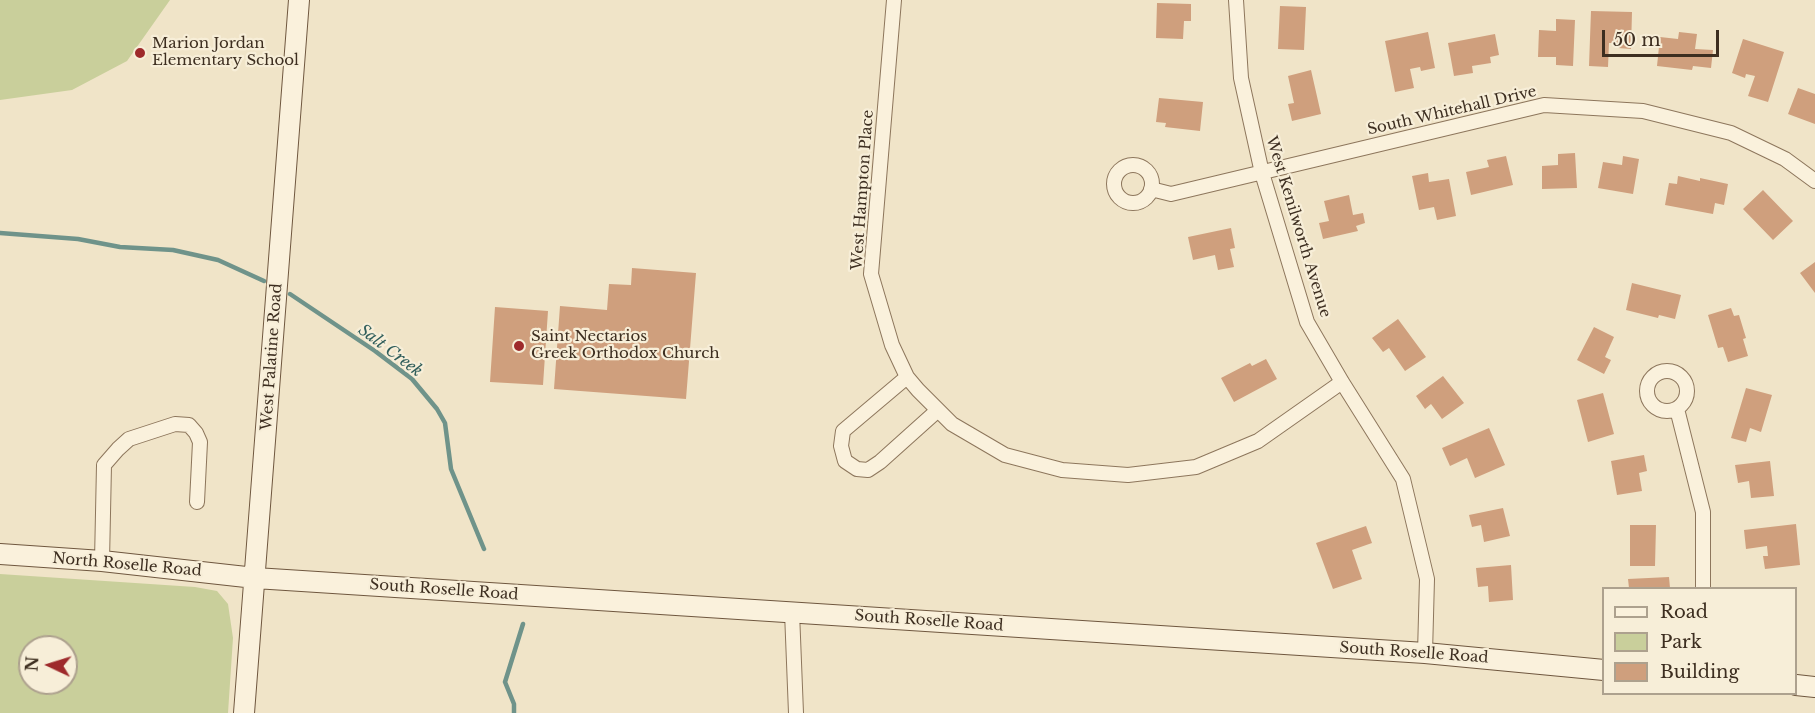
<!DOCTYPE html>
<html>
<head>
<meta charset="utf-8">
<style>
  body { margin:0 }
  #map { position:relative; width:1815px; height:713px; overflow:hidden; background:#f0e4c8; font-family:"Libre Baskerville",serif }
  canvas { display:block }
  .legend { position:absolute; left:1602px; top:587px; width:195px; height:108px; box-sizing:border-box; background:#f7eed8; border:2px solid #ada18e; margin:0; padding:8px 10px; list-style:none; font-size:18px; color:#3d2e20 }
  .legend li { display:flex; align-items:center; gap:12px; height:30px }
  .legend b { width:30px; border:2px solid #ada18e }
  .north { position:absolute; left:18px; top:635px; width:60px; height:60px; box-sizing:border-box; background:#f7eed8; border:2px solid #ada18e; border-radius:50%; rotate:274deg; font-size:16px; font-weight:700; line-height:24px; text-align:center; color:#3d2e20 }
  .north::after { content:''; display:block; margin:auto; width:21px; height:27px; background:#9e2a2b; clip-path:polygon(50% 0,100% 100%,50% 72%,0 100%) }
  .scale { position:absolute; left:1602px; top:30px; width:117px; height:27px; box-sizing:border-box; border:3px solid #3d2e20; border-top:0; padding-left:8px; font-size:18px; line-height:21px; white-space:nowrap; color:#3d2e20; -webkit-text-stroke:4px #f7eed8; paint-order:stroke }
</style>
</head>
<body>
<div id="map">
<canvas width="1815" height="713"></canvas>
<ul class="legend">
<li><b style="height:8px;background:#faf1dc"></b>Road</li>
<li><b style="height:16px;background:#c9cf9b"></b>Park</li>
<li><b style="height:16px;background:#cf9f7d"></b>Building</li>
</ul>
<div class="north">N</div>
<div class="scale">50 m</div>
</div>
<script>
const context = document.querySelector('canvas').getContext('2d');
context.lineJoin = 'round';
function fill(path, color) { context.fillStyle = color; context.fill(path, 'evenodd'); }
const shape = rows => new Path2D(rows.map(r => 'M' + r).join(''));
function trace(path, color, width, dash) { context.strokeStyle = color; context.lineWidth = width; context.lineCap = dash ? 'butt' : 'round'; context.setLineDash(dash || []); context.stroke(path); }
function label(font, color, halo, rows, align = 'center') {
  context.font = font + ' "Libre Baskerville",serif'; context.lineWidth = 4.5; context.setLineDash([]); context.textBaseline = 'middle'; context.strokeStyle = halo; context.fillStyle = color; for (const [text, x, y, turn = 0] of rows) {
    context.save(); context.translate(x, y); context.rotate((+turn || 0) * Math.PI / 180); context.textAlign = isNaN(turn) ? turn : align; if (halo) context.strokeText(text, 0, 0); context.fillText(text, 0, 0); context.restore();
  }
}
fill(shape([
  [0,0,170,0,127,61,72,90,0,100],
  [0,574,195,587,217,591,228,604,233,638,228,713,0,713],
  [30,647,66,647,66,683,30,683]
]), '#c9cf9b');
trace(shape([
  [0,233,78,239,120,247,173,250,218,260,264,281],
  [290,294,375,351,412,379,437,409,445,423,451,469,484,549],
  [514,713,514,704,505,682,523,624]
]), '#6f938a', 4.5);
fill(shape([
  [1157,3,1191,4,1191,21,1184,21,1183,39,1156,38],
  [1280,6,1306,7,1304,50,1278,49],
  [1591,11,1632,12,1631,49,1618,48,1618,43,1609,43,1608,67,1589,66],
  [1556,19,1575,20,1573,66,1556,65,1556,57,1538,57,1539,30,1556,31],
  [1428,32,1435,68,1421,71,1420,67,1410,69,1414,88,1395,92,1385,41],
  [1679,32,1697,34,1695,49,1713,50,1711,68,1693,66,1692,70,1657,66,1660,37,1678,39],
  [1495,34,1499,55,1490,57,1491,63,1472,66,1473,73,1454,76,1448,43],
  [1743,39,1784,52,1768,102,1748,96,1755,76,1746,74,1745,78,1732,73],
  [1311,70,1321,114,1292,121,1288,104,1294,103,1288,76],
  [1798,88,1815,94,1815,124,1788,114],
  [1159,98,1203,102,1200,131,1165,127,1166,123,1156,122],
  [1575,153,1577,188,1542,189,1542,166,1558,165,1558,154],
  [1506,156,1513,185,1471,195,1466,172,1489,167,1487,160],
  [1623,156,1639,159,1633,194,1598,188,1603,162,1622,165],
  [1428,173,1429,182,1449,179,1456,216,1437,220,1434,207,1419,210,1412,176],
  [1678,176,1700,181,1700,178,1728,184,1724,205,1715,203,1713,214,1665,205,1669,183,1677,184],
  [1763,190,1793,221,1773,240,1743,209],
  [1349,195,1353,215,1363,213,1365,223,1356,226,1358,231,1323,239,1319,223,1329,221,1324,201],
  [1231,228,1235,248,1230,249,1234,267,1218,270,1215,255,1193,260,1188,237],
  [1815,262,1815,293,1800,273],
  [632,268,696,273,686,399,554,389,560,306,607,310,609,284,631,285],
  [1632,283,1681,295,1675,319,1659,315,1658,318,1626,310],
  [495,307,548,311,543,385,490,382],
  [1731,308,1734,316,1739,315,1746,338,1743,339,1748,356,1728,362,1723,347,1718,348,1708,315],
  [1398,319,1426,357,1405,371,1389,348,1383,352,1372,338],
  [1594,327,1614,337,1605,357,1611,360,1604,374,1577,360],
  [1266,359,1277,379,1234,402,1221,378,1250,363,1252,366],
  [1443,376,1464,403,1442,419,1431,404,1425,409,1416,396],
  [1746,388,1772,395,1761,432,1750,428,1746,442,1731,438],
  [1603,393,1614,434,1588,442,1577,400],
  [1489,428,1505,465,1475,478,1467,458,1450,466,1442,448],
  [1644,455,1647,471,1639,473,1642,491,1617,495,1611,461],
  [1770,461,1774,496,1751,498,1749,481,1738,483,1735,465],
  [1503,508,1510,536,1484,542,1481,525,1472,527,1469,515],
  [1796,524,1800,565,1765,569,1763,556,1768,556,1767,546,1746,549,1744,530],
  [1630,525,1656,525,1655,566,1630,566],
  [1366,526,1372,543,1352,550,1362,579,1333,589,1316,543],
  [1511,565,1513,600,1489,602,1488,586,1478,587,1476,568],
  [1669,577,1670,588,1629,588,1628,579]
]), '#cf9f7d');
const minor = shape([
  [894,0,871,274,892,345,907,377,918,390,952,424,1005,455,1062,470,1128,475,1196,467,1258,441,1342,382],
  [1236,0,1241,78,1262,173,1307,322,1342,382,1403,479,1427,579,1425,653],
  '1114 184a19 19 0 1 1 38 0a19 19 0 1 1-38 0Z',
  [1151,189,1171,194,1544,105,1643,111,1731,133,1785,159,1815,181],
  '1647 391a20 20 0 1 1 40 0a20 20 0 1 1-40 0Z',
  [907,377,843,431,841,446,845,461,857,469,868,470,880,462,938,410],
  [1677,409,1703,512,1703,588],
  [102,561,104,465,118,449,129,439,175,424,189,425,196,433,200,442,197,502],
  [792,612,796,713]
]);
const secondary = shape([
  [0,554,102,561,255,578,1425,653,1604,670],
  [1796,685,1815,687],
  [244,713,299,0]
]);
trace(minor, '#8d765c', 16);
trace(secondary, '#6f573f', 22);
trace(minor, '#faf1dc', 14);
trace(secondary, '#faf1dc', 20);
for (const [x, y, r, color] of [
  [140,53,6,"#9e2a2b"],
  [519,346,6,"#9e2a2b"]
]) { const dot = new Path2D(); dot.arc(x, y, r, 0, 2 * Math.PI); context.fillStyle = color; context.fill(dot); trace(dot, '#f7eed8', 2); }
label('15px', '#3d2e20', '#f7eed8', [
  ["Marion Jordan",152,44],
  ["Elementary School",152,61],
  ["Saint Nectarios",531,337],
  ["Greek Orthodox Church",531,354]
], 'left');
label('15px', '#3d2e20', '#f7eed8', [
  ["South Whitehall Drive",1452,111,-13],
  ["West Hampton Place",863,190,-86],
  ["West Kenilworth Avenue",1298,227,73],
  ["West Palatine Road",272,357,-86],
  ["North Roselle Road",127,565,5],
  ["South Roselle Road",444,590,4],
  ["South Roselle Road",929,621,4],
  ["South Roselle Road",1414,653,4]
]);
label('italic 16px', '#2f5d5a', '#f7eed8', [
  ["Salt Creek",390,351,37]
]);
</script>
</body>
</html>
